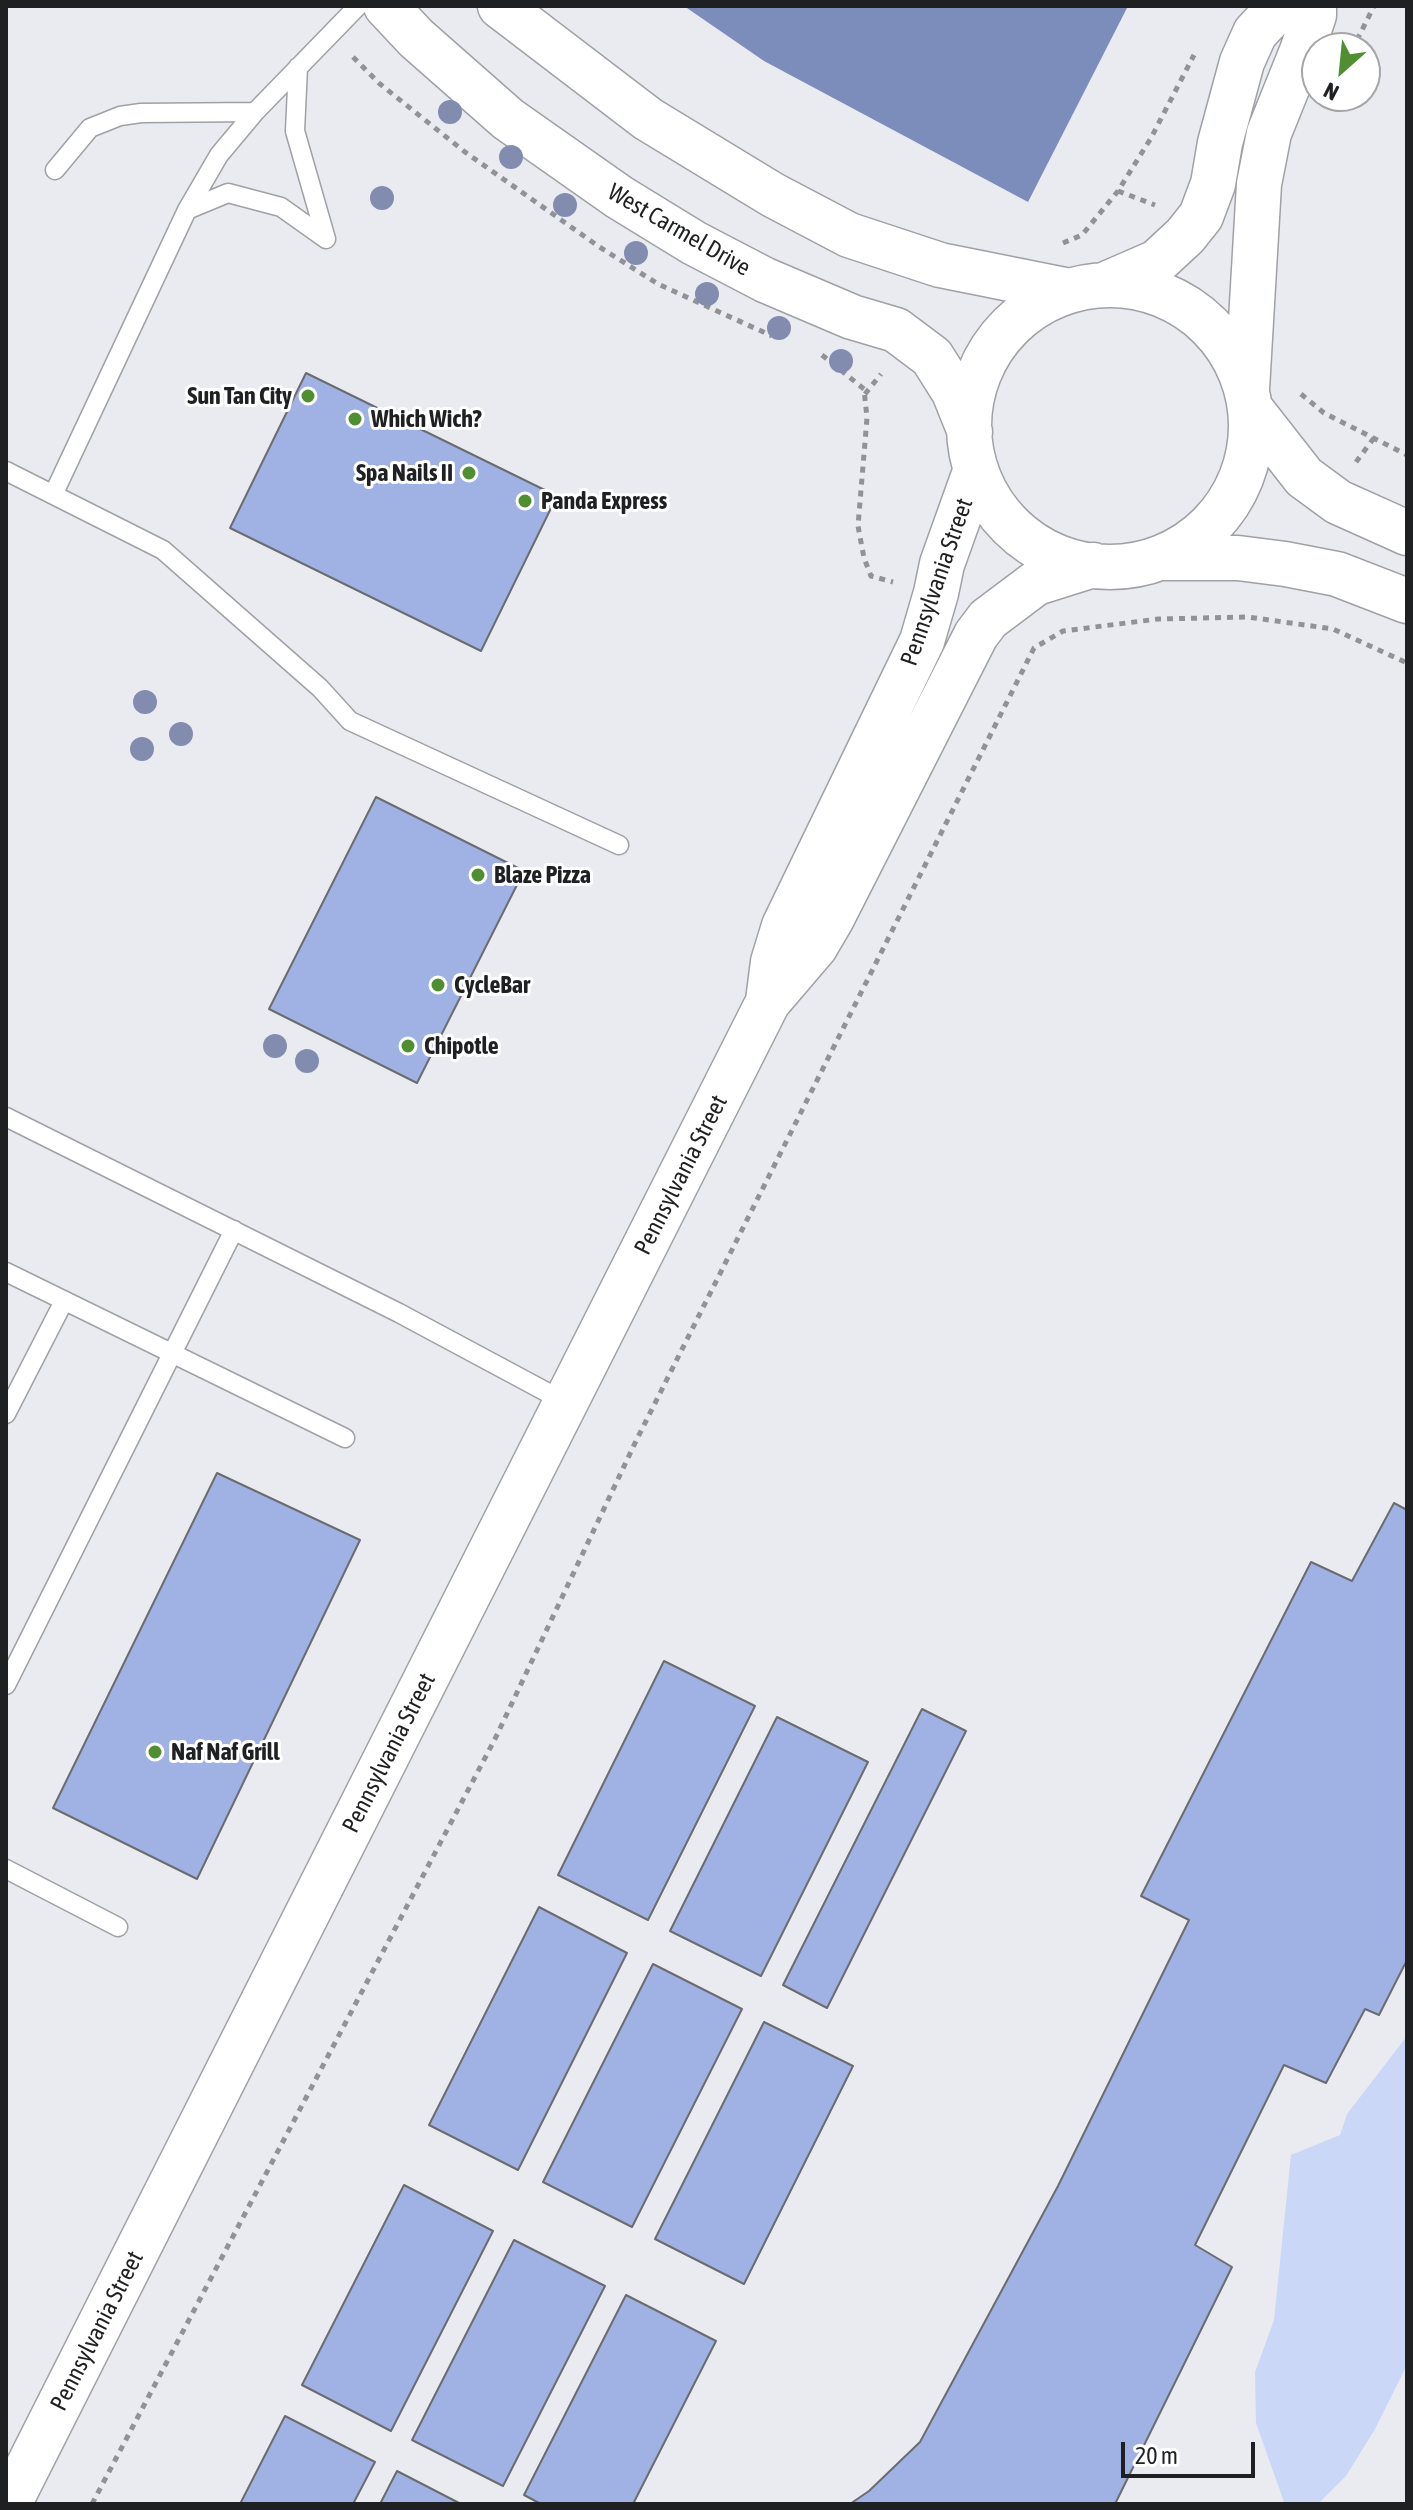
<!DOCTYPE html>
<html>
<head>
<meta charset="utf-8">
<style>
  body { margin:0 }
  #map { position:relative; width:1413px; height:2510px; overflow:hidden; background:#e9ebf0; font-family:"Asap Condensed",sans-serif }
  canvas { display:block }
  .frame { position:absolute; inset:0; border:8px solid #1f2022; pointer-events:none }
  .north { position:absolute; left:1301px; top:32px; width:80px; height:80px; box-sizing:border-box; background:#fff; border:2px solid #a5a6a7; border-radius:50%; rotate:207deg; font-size:22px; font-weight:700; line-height:32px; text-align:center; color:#1f2022 }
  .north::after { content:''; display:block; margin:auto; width:28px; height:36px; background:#508f31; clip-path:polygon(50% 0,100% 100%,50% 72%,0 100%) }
  .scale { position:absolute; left:1121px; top:2442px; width:134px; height:36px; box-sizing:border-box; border:4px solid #1f2022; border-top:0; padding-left:10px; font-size:24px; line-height:28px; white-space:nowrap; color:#1f2022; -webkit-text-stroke:6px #fff; paint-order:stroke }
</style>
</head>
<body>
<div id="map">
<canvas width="1413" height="2510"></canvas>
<div class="frame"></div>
<div class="north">N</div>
<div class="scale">20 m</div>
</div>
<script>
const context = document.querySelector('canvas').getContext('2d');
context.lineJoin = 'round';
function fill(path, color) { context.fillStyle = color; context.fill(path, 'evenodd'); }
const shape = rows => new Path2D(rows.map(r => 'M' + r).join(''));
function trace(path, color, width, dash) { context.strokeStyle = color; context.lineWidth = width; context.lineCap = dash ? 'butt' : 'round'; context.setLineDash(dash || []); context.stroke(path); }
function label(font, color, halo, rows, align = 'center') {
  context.font = font + ' "Asap Condensed",sans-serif'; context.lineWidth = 6; context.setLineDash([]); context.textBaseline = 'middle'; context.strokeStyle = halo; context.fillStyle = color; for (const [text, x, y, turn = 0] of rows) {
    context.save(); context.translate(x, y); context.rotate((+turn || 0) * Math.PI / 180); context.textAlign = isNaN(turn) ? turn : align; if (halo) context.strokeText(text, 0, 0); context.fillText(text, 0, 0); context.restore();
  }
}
fill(shape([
  [1407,2036,1407,2365,1375,2429,1346,2476,1318,2504,1288,2504,1284,2502,1256,2423,1255,2372,1274,2320,1291,2155,1340,2135,1347,2114]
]), '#cbd7f7');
fill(shape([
  [684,6,1128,6,1028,202,764,61]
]), '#7c8cbb');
const building = shape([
  [306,373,557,496,481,651,230,528,306,373],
  [376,797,524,871,417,1083,269,1009,376,797],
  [217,1473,360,1540,197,1879,53,1808,217,1473],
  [1394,1503,1407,1510,1407,1960,1379,2015,1365,2009,1326,2083,1284,2065,1195,2245,1232,2267,1115,2504,850,2504,869,2491,920,2442,1058,2186,1189,1920,1141,1896,1311,1562,1352,1581,1394,1503],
  [664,1661,755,1706,648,1920,558,1875,664,1661],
  [922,1709,966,1731,827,2008,783,1985,922,1709],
  [777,1717,868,1762,761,1976,670,1931,777,1717],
  [539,1907,627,1953,518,2170,429,2125,539,1907],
  [653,1964,742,2009,632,2227,543,2182,653,1964],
  [764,2022,853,2066,744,2284,655,2239,764,2022],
  [404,2185,493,2231,391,2431,302,2385,404,2185],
  [514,2240,605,2286,503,2486,412,2440,514,2240],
  [626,2295,716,2341,633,2504,541,2504,524,2495,626,2295],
  [285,2416,375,2462,353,2504,240,2504,285,2416],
  [397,2471,461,2504,380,2504,397,2471]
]);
fill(building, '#a0b2e3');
trace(building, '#6b6c70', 2);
const lane = shape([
  [298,67,295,131,326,239],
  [55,170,90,128,120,116,141,113,255,112],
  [187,210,228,193,281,207,326,239],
  [6,471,163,550,320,688,350,721,619,845],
  [54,493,187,210,219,155,255,112,358,6],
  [6,1117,399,1313,567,1403],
  [6,1272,345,1438],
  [6,1414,64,1301],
  [6,1685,234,1230],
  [6,1869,118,1927]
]);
const secondary = shape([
  [386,6,416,38,508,119,619,197,694,243,765,280,852,317,896,330,932,357,954,392,970,432],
  [500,6,648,119,773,195,849,235,940,265,1070,291],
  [1104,285,1157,262,1185,236,1201,216,1213,184,1220,143,1242,62,1255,33,1280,6],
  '969 426a141 141 0 1 1 282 0a141 141 0 1 1-282 0Z',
  [1247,389,1259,184,1269,133,1302,51,1314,15,1314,6],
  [1250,408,1304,477,1338,502,1407,533],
  [1161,558,1238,558,1285,564,1337,574,1407,601],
  [768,1001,773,962,784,926,922,641,936,593,942,564,976,469],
  [9,2504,768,1002,815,947,832,918,976,635,988,619,1036,583,1093,565]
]);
trace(lane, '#9fa1a5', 21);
trace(secondary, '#9fa1a5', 47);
trace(shape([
  [1357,40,1374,6],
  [353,57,380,84,465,152,598,246,658,284,772,336],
  [1118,191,1155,205],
  [1063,243,1082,235,1118,191,1151,138,1194,55],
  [822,355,864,389,867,418,858,526,864,558,871,576,893,582],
  [865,394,881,374],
  [1301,394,1324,413,1407,455],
  [1356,462,1374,438],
  [92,2504,495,1739,636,1441,1034,648,1063,631,1158,619,1248,617,1333,629,1407,663]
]), '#919296', 5, [6, 6]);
trace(lane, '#fff', 18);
trace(secondary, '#fff', 44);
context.fillStyle = '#828caf';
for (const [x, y] of [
  [450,112],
  [511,157],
  [382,198],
  [565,205],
  [636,253],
  [707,294],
  [779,328],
  [841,361],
  [145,702],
  [181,734],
  [142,749],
  [275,1046],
  [307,1061]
]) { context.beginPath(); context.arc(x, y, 12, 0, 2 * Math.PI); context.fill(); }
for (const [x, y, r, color] of [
  [308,396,8,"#508f31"],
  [355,419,8,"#508f31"],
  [469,473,8,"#508f31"],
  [525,501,8,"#508f31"],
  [478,875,8,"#508f31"],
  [438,985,8,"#508f31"],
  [408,1046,8,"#508f31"],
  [155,1752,8,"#508f31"]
]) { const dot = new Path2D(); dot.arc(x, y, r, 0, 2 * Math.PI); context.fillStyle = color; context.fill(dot); trace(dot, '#fff', 3); }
label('24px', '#1f2022', '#fff', [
  ["West Carmel Drive",679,230,30],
  ["Pennsylvania Street",937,582,-71],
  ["Pennsylvania Street",681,1175,-63],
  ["Pennsylvania Street",389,1753,-63],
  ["Pennsylvania Street",97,2331,-63]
]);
label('bold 24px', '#1f2022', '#fff', [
  ["Sun Tan City",292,396,"right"],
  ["Which Wich?",371,419],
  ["Spa Nails II",453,473,"right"],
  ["Panda Express",541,501],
  ["Blaze Pizza",494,875],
  ["CycleBar",454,985],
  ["Chipotle",424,1046],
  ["Naf Naf Grill",171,1752]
], 'left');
</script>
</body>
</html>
